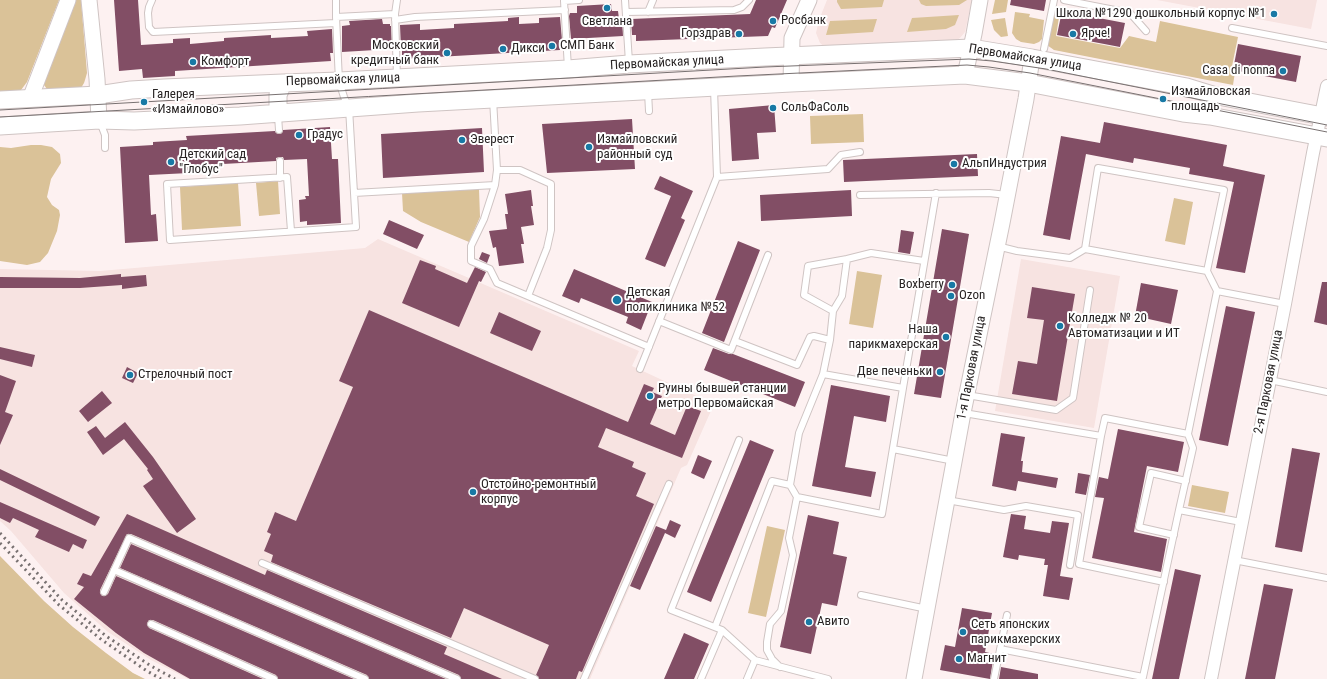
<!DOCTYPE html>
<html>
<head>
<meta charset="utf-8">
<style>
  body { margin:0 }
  canvas { display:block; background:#fdf1f1 }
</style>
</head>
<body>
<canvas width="1327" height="679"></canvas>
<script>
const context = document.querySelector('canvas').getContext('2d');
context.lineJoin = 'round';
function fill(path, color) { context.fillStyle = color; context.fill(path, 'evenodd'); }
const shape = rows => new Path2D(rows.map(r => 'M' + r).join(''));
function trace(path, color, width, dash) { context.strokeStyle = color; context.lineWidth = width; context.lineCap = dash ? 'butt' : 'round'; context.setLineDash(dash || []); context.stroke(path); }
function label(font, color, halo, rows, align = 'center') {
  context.font = font + ' "Roboto Condensed",sans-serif'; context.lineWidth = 4; context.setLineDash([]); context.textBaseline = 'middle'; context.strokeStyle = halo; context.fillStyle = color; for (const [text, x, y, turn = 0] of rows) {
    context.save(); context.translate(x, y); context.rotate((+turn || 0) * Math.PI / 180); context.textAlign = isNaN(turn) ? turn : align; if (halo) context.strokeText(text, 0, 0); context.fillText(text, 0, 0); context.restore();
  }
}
fill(shape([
  [827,0,972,0,965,32,960,38,955,41,826,48,820,43,816,33,819,20],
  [1157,0,1317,0,1311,29],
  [378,239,639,351,632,366,714,404,687,465,681,468,590,679,188,679,151,660,108,632,64,593,11,531,0,521,0,269,100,271,365,248],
  [1021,259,1120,276,1094,428,995,411]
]), '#f7e3e1');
fill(shape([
  [0,0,59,0,27,82,21,90,12,94,0,94],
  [75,0,81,0,87,73,85,80,84,83,81,88,52,91,47,89,44,85,44,81],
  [837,0,884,0,882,7,841,9,837,2],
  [919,0,967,0,959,5,926,6,921,4],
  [995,0,1008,0,1006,12,992,14],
  [1054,10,1060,11,1056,36,1120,48,1129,36,1156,42,1160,21,1238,37,1231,71,1235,72,1233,85,1054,50,1047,45],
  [1015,12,1030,14,1029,17,1044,20,1042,39,1039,42,1034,44,1021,42,1016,39,1012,33],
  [959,15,955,25,946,29,907,32,912,18],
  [1005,18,1008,36,1001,37,994,30,991,20],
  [877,19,873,32,826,35,830,21],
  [863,114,864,142,811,144,810,116],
  [31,145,41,145,52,147,60,154,61,163,51,179,47,197,52,205,59,210,60,215,57,231,48,253,40,262,27,265,0,261,0,147,11,148],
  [278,181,280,214,259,216,256,183],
  [238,183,241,226,182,230,180,187],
  [479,189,480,217,469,242,421,222,403,211,402,193],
  [1174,198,1193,202,1185,245,1165,241],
  [857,271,882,275,873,328,849,324],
  [1192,485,1229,492,1225,513,1188,506],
  [767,526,785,530,766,617,748,613],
  [0,556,44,601,73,627,106,653,133,673,145,679,0,679]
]), '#dac298');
fill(shape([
  [114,0,138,0,141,45,173,43,173,39,190,38,190,44,224,41,224,38,271,35,271,38,308,36,307,31,332,29,333,53,330,53,331,61,175,71,175,76,143,78,142,69,119,71],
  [756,0,787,0,775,28,772,27,768,36,636,41,636,35,632,35,631,19,750,14],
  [1011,0,1046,0,1044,11,1010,5],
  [611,4,612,11,618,11,619,19,622,19,623,36,571,39,569,16,570,13,577,13,577,6],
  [1062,11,1125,23,1120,47,1057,35],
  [519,17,519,24,539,23,539,18,560,17,562,40,559,40,560,50,402,59,402,49,401,49,400,25,420,24,420,30,454,28,454,24,508,21,508,18],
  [382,19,383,24,390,24,390,26,391,26,392,49,342,52,342,26,350,25,349,21],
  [1238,44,1301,56,1296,82,1233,70],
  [774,105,776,132,757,133,759,159,732,161,729,109],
  [632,119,635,169,547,173,542,124],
  [1104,122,1227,145,1223,166,1265,175,1245,273,1216,268,1234,182,1189,174,1190,168,1134,158,1133,163,1086,154,1070,240,1043,235,1061,136,1100,143],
  [330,127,332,159,338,159,341,223,307,225,307,221,300,222,299,200,306,199,305,196,309,196,307,159,284,160,283,157,280,157,276,158,276,161,188,166,189,173,149,175,151,215,156,214,158,241,125,243,120,147,153,145,153,142,187,140,186,136,275,131,276,133,279,134,282,133,283,130],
  [482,128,484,172,383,178,381,134],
  [977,154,978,176,844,182,843,160],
  [660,176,693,191,681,218,685,220,665,267,645,259,671,196,654,189],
  [531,190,533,206,531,206,534,225,521,227,524,244,521,244,524,263,499,266,496,247,493,248,489,231,507,229,505,214,508,214,505,194],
  [851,190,852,216,761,221,760,195],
  [389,220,424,235,417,249,383,234],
  [942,229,969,234,941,398,914,394],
  [901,230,914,232,910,254,898,252],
  [738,241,760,250,724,342,702,333],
  [482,252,490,255,487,263,479,259],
  [420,260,436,266,435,269,467,283,475,267,486,272,481,282,479,281,459,327,402,303],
  [574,269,652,302,641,330,626,323,628,317,581,298,579,303,562,296],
  [121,274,121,277,146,275,147,286,122,289,122,285,80,288,0,288,0,277,80,278],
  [1322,282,1327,282,1327,325,1314,322],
  [1141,283,1178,290,1171,324,1135,316],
  [1032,287,1075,294,1057,401,1012,394,1018,361,1037,364,1044,320,1027,318],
  [1226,306,1255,312,1228,446,1199,440],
  [369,310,628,422,644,384,654,388,652,392,662,396,650,424,675,435,687,406,701,411,682,458,606,428,598,447,634,462,632,467,646,473,636,496,654,504,582,672,579,671,576,679,539,679,536,675,549,645,464,608,451,638,271,562,273,555,264,551,271,534,267,532,275,512,296,521,353,387,339,381],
  [499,312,541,331,532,351,490,333],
  [0,347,35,355,32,367,0,359],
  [713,348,729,354,733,354,805,382,795,407,704,370],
  [127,367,138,373,133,383,122,378],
  [0,375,16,381,5,412,13,415,0,445],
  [831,385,890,396,886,422,854,416,845,467,876,472,871,497,812,486],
  [102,391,112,403,88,422,79,411],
  [125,422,153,457,196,519,177,533,143,486,153,479,147,470,148,469,124,439,103,455,87,432,96,426,105,438],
  [1118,429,1184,442,1178,472,1147,466,1135,526,1134,532,1167,539,1161,572,1092,558,1104,498,1095,497,1099,477,1108,479],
  [1001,433,1025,437,1021,461,1023,461,1022,472,1058,478,1056,488,1018,481,1016,491,992,486],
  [750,440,774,450,711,602,687,592],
  [1292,448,1320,453,1302,552,1275,547],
  [698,455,712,461,704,479,691,473],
  [0,469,100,517,95,526,0,480],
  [1078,473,1090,475,1086,495,1075,493],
  [0,502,87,540,83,549,73,544,69,552,35,537,39,530,13,518,10,523,0,518],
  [127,514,265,575,267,570,447,647,444,654,502,679,461,679,459,675,131,534,127,534,100,590,100,593,102,596,105,596,108,594,116,576,354,679,278,679,276,675,153,620,149,620,147,624,149,628,263,679,190,679,144,653,116,633,74,599,84,587,77,584,83,573,91,576],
  [1011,514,1026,516,1024,529,1050,533,1052,521,1069,523,1060,576,1073,578,1069,600,1043,596,1048,565,1044,565,1045,559,1019,555,1018,560,1003,557],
  [808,515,839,522,833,554,847,557,837,606,822,603,811,654,780,647],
  [670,520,681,525,675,538,665,533,640,590,630,586,656,526,666,530],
  [131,544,446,679,369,679,367,675,120,568],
  [1175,569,1201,575,1179,679,1152,679],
  [1264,584,1293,589,1275,679,1245,679],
  [962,608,992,613,985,652,994,654,990,679,940,670,945,645,955,647],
  [684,633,709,644,694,679,664,679],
  [1001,667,1038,674,1038,679,999,679]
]), '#824e65');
const service = shape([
  [152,0,149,7,148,13,149,27,153,32,336,23],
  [336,0,336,17],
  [625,0,629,62],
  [1064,0,1130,13,1146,31],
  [626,12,734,10,742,7,749,0],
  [648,12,653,0],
  [395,14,397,0],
  [395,20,415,17,565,10],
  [1232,28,1327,46],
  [1044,49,1054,0],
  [568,68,564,1,579,0],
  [397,77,395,14,336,17,339,81,344,97,349,108,354,193,495,185,497,170,493,99],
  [648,92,649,111],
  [278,116,279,130],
  [100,122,105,135,105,148],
  [280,161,280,178],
  [497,170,520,170,551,184,551,230,547,248,528,296],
  [717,177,828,169,841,155,860,152],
  [495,185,484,219,471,246,471,261,490,269,497,283,649,347],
  [860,195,989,193,1007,195],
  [291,231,287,177,167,184,170,240,356,227,354,193],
  [997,246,1017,251,1070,258,1085,249,1207,271],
  [1085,249,1098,168,1224,190,1207,271,1217,291],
  [833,311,842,296,847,259,871,253,924,261],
  [659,321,731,350,768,255],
  [830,340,833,311,804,295,808,266,847,259],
  [735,341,797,365,810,337,814,336,830,340,823,374],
  [640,369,717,177,714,88],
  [1270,380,1327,392],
  [903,388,936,193],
  [967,395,1056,410,1073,398,1090,290],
  [964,413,1101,436,1105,418,1188,434],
  [1101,436,1079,564,1164,582],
  [739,440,671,610,722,630,755,660,828,679],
  [893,449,954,461],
  [947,500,1004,510,1026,506,1078,515,1070,565],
  [1241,522,1179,510,1193,448,1188,434,1217,291,1285,304],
  [1174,535,1139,527,1151,473,1186,481],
  [1234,560,1327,578],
  [262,563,535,679],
  [114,570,365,679],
  [104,592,129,538,457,679],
  [861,595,927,609],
  [151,624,274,679],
  [715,627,772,481,790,485],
  [1000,649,1143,677,1179,510],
  [780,667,772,659,767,650,767,642,770,624,781,611,793,555,789,538,797,497,790,485,799,433,823,374,903,388,882,514,797,497],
  [584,679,669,484],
  [701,679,722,630],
  [747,679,755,660],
  [994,679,1007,615]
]);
const minor = shape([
  [1211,679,1285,304,1313,153,1327,86]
]);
const tertiary = shape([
  [89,0,97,79,99,120],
  [965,75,974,34,980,0],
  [791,83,792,38,809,0],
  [30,99,68,0],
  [914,679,963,413,1002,223,1026,99,1032,58]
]);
const secondary = shape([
  [0,100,98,95,131,90,164,88,283,83,339,81,568,69,629,64,765,57,971,48,1032,58,1187,87,1213,95,1327,117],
  [278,114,278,95,283,83],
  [0,126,99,120,134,121,240,116,418,103,791,83,965,75,1028,83,1183,113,1210,116,1327,138]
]);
trace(service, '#cfc4c3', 8);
trace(minor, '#cfc4c3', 14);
trace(tertiary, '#cfc4c3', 17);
trace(secondary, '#cfc4c3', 19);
trace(service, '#fff', 6);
trace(minor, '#fff', 12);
trace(tertiary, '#fff', 15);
trace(secondary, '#fff', 17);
trace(shape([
  [0,110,765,67,969,59,992,61,1046,69,1327,125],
  [0,117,737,76,967,65,989,67,1030,73,1327,132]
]), '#787171', 1);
trace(shape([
  [0,533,62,600,106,636,151,666,175,679],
  [0,543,59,605,102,640,147,671,161,679]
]), '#787171', 3, [2, 4]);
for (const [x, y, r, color] of [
  [607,8,4,"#1879a5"],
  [1274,14,4,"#1879a5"],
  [773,21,4,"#1879a5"],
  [739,34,4,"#1879a5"],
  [1073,34,4,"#1879a5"],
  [552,46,4,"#1879a5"],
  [503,49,4,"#1879a5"],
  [447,53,4,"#1879a5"],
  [193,62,4,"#1879a5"],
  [1283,71,4,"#1879a5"],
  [1163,99,4,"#1879a5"],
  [144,102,4,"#1879a5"],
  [773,108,4,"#1879a5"],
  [299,135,4,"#1879a5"],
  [462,140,4,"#1879a5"],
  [589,147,4,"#1879a5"],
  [171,162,4,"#1879a5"],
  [954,164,4,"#1879a5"],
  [952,285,4,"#1879a5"],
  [951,296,4,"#1879a5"],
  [617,300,5,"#1879a5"],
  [1060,326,4,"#1879a5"],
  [946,337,4,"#1879a5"],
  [940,372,4,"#1879a5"],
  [130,375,4,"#1879a5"],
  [650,396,4,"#1879a5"],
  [473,492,4,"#1879a5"],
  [809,622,4,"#1879a5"],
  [963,632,4,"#1879a5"],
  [959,659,4,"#1879a5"]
]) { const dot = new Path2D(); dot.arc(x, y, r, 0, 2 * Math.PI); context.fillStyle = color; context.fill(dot); trace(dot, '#fff', 1.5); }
label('13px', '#282424', '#fff', [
  ["Школа №1290 дошкольный корпус №1",1266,14,"right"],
  ["Росбанк",781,21],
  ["Светлана",607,22,"center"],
  ["Горздрав",731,34,"right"],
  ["Ярче!",1081,34],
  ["Московский",439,46,"right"],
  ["кредитный банк",439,61,"right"],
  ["СМП Банк",560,46],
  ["Дикси",511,49],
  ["Комфорт",201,62],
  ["Casa di nonna",1275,71,"right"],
  ["Измайловская",1171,92],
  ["площадь",1171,107],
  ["Галерея",152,95],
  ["«Измайлово»",152,110],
  ["СольФаСоль",781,108],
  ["Градус",307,135],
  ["Эверест",470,140],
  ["Измайловский",597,140],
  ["районный суд",597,155],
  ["Детский сад",179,155],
  ["\"Глобус\"",179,170],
  ["АльпИндустрия",962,164],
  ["Boxberry",944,285,"right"],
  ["Детская",626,293],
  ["поликлиника №52",626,308],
  ["Ozon",959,296],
  ["Колледж № 20",1068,319],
  ["Автоматизации и ИТ",1068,334],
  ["Наша",938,330,"right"],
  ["парикмахерская",938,345,"right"],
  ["Две печеньки",932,372,"right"],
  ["Стрелочный пост",138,375],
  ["Руины бывшей станции",658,389],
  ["метро Первомайская",658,404],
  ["Отстойно-ремонтный",481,485],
  ["корпус",481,500],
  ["Авито",817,622],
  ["Сеть японских",971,625],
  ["парикмахерских",971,640],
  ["Магнит",967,659]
], 'left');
label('13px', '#282424', '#fff', [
  ["Первомайская улица",1025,58,9],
  ["Первомайская улица",667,63,-3],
  ["Первомайская улица",343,80,-2],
  ["1-я Парковая улица",972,368,-79],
  ["2-я Парковая улица",1269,382,-79]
]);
</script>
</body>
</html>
